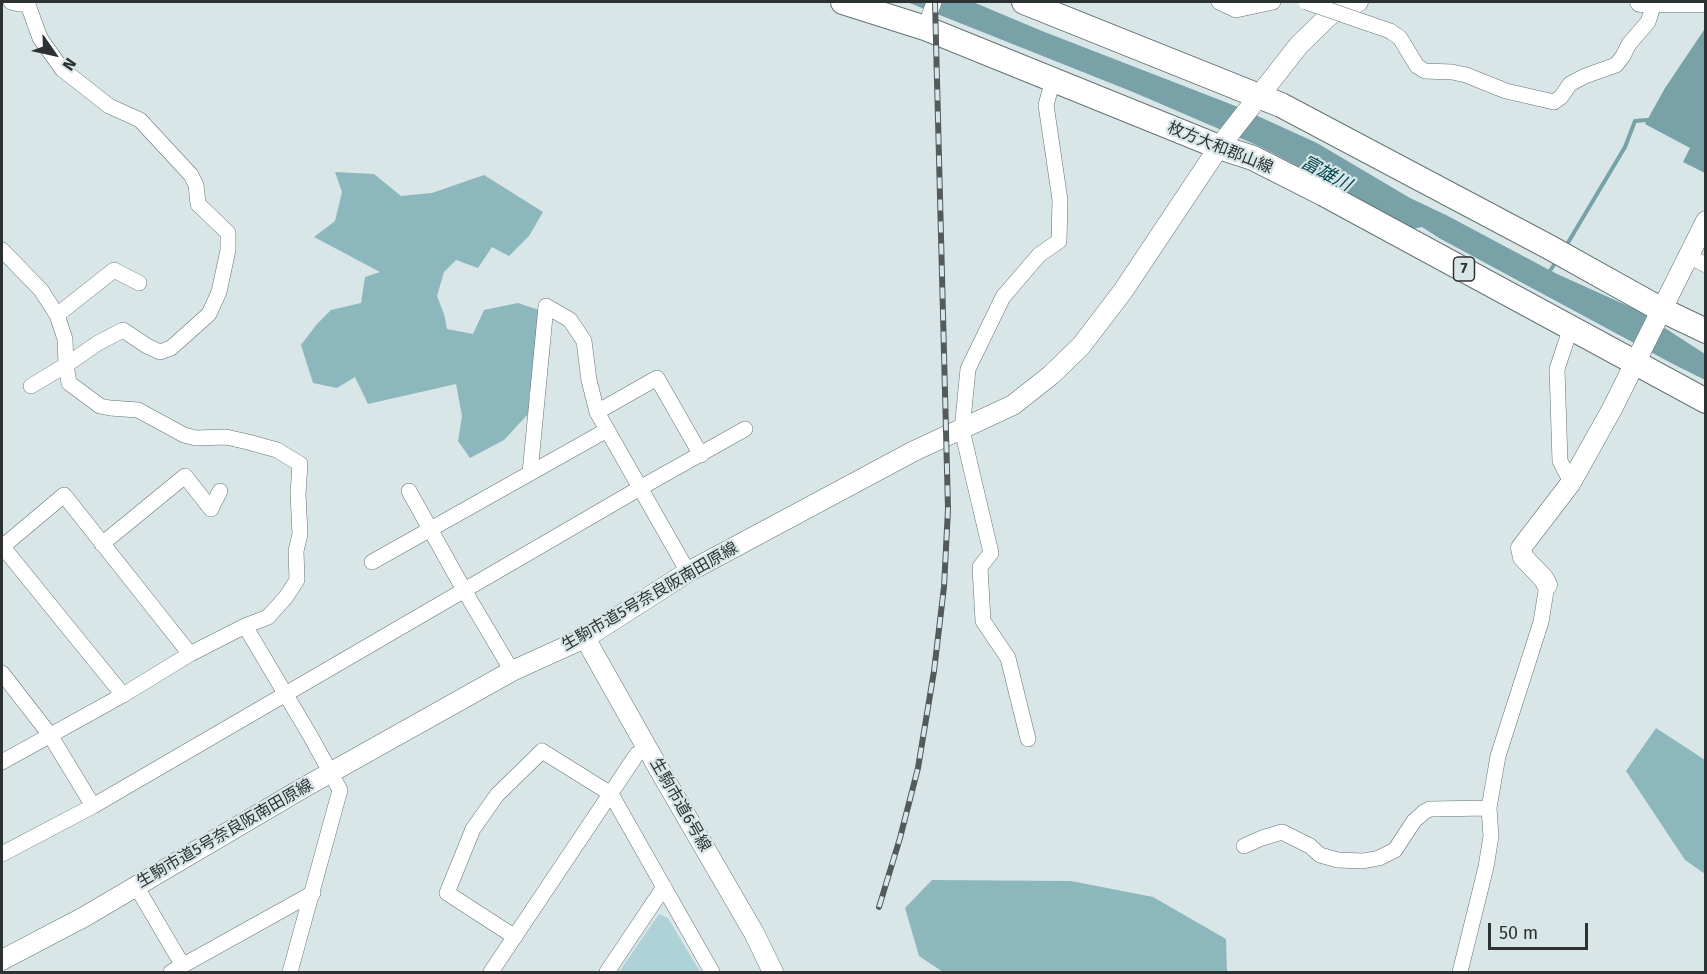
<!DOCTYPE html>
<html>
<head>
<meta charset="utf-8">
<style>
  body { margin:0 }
  #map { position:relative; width:1707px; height:974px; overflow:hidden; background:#d8e6e8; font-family:"Fira Sans",sans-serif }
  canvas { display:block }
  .frame { position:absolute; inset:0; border:3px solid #2c3132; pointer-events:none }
  .north { position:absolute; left:24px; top:24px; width:60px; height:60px; -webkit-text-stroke:4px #d8e6e8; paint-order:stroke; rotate:124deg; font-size:16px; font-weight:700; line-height:24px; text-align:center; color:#2c3132 }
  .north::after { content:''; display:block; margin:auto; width:21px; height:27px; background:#2c3132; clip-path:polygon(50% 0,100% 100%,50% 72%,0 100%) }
  .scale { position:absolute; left:1488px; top:923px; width:100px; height:27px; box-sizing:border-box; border:3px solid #2c3132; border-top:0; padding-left:8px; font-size:18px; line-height:21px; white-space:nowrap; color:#2c3132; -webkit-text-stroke:4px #d8e6e8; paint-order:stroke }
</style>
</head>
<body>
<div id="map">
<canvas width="1707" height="974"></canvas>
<div class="frame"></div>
<div class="north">N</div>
<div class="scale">50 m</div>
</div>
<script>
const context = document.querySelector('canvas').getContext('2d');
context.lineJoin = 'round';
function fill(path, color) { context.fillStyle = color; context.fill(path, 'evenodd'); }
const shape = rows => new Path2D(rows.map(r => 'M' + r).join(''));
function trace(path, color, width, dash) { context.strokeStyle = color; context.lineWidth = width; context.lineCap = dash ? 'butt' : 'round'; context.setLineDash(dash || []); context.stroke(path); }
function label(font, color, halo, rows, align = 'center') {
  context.font = font + ' "Fira Sans","Noto Sans JP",sans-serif'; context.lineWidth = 4.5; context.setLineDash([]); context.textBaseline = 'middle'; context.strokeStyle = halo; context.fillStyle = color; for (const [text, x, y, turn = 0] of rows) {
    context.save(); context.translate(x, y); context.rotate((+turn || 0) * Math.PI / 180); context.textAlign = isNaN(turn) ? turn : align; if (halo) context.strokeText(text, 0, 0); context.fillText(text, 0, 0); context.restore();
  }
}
fill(shape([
  [659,914,668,918,700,972,619,972]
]), '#aed2d7');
fill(shape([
  [335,172,374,174,401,196,432,193,484,175,543,212,529,236,509,256,492,247,478,268,456,260,444,272,437,296,444,314,447,329,473,334,484,310,518,303,539,310,550,354,529,393,529,413,504,440,470,458,458,441,462,416,456,384,368,404,355,377,337,388,313,383,301,345,317,324,331,310,361,303,365,277,380,272,314,237,335,221,342,192],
  [1656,728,1705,760,1705,874,1685,860,1626,771],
  [932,880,1071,881,1153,897,1226,939,1227,972,943,972,919,956,905,908]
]), '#8cb7bd');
fill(shape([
  [907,2,973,2,1042,31,1238,107,1317,143,1410,198,1446,215,1555,273,1637,310,1705,354,1705,380,1673,364,1439,238,1422,227,1406,230,1303,169,1261,147,1133,92],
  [1704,30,1705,30,1705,173,1683,162,1690,148,1645,124,1665,88]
]), '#78a2a8');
trace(shape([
  [1566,246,1625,147,1635,121,1647,120],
  [1548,274,1557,260]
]), '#78a2a8', 4);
const minor = shape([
  [11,2,19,4,27,4],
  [1219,2,1236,10,1273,2],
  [925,28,934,2],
  [1390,31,1400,38,1417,66,1425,71,1452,72,1466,75,1506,91,1554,102,1561,97,1570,84,1585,76,1616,65,1623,56,1629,44,1648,22,1654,3],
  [2,250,41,290,57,315,65,339,66,365,31,386],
  [1689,256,1706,265],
  [57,315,114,270,139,283],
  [1571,327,1557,369,1560,461,1571,482],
  [597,412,657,378,701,455],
  [530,473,546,306,570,320,584,341,589,380,597,412,688,572],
  [409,491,464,590,512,671],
  [102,544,185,476,211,509,220,491],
  [2,546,123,695],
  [2,547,64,495,190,654],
  [372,562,607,430],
  [245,626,311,737,340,790,290,972],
  [2,673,50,735,93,806],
  [1028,739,1008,658,983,621,980,567,991,553,962,430,968,369,1003,297,1039,255,1059,241,1060,200,1046,105,1053,80],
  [2,762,123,695,190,654,245,626,268,617,286,597,297,580,296,551,300,534,298,494,300,464,277,450,248,442,226,437,196,438,184,435,138,410,110,408,100,406,69,383,66,365,98,343,123,330,147,346,160,352,171,348,209,314,219,292,228,250,228,233,198,204,196,185,191,175,140,120,109,106,62,69,40,38,27,2],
  [1244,846,1262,838,1282,832,1310,846,1320,855,1338,860,1363,861,1379,858,1395,850,1414,821,1424,812,1430,809,1489,808],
  [2,854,93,806,640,488,745,429],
  [136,886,183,966],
  [515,937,447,893,473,829,497,795,542,751,611,794,712,972],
  [171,972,313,893],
  [491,972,637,754,648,750],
  [607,972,664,887],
  [1460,972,1486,867,1491,836,1489,808,1498,756,1541,622,1547,585]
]);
const tertiary = shape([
  [1640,2,1706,2],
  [1547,585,1544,579,1523,557,1521,548,1570,484,1588,452,1612,409,1706,221],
  [585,638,660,771,754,933,773,972],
  [2,960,84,917,303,788,512,671,585,638,688,572,914,451,1013,405,1051,375,1081,346,1123,291,1219,147,1299,45,1331,14,1358,2]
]);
const primary = shape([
  [843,2,925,28,1219,147,1253,158,1324,194,1706,401],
  [1024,2,1281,105,1549,247,1662,310,1706,331]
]);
trace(minor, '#667375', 16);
trace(tertiary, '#667375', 21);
trace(primary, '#667375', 26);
trace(minor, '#fff', 15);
trace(tertiary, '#fff', 20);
trace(primary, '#fff', 24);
const rail = shape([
  [879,907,900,838,918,768,934,671,944,587,948,509,935,2]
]);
trace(rail, '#535a5b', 6);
trace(rail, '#d8e6e8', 4, [11]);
const minorBridge = shape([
  [1306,2,1390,31]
]);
trace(minorBridge, '#667375', 16, []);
trace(minorBridge, '#fff', 15);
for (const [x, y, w] of [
  [1464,269,21]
]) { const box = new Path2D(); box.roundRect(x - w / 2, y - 12, w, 24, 4.5); context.fillStyle = '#d8e6e8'; context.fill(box); trace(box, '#2c3132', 1.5); }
label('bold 15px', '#2c3132', null, [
  ["7",1464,269]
]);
label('16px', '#2c3132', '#d8e6e8', [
  ["枚方大和郡山線",1220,148,22],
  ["生駒市道5号奈良阪南田原線",650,597,-30],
  ["生駒市道6号線",680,805,60],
  ["生駒市道5号奈良阪南田原線",225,834,-30]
]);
label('italic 18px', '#00444b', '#d8e6e8', [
  ["富雄川",1326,174,28]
]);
</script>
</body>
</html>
